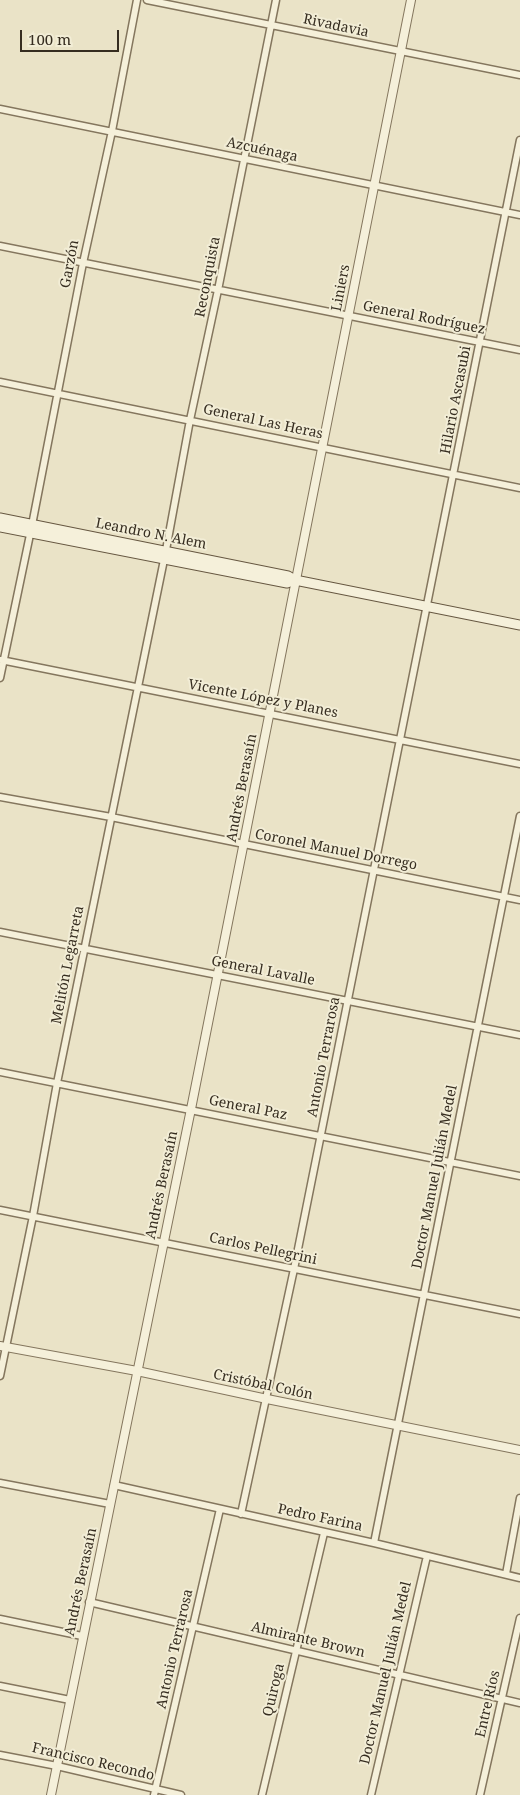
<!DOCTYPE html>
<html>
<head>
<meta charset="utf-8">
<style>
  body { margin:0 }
  #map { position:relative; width:520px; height:1795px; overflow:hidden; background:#eae3c7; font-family:"Noto Serif",serif }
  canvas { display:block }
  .scale { position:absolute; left:20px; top:30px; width:99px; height:22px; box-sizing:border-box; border:2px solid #362d20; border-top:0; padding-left:6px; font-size:15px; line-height:18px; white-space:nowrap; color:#362d20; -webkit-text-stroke:4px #f2edd6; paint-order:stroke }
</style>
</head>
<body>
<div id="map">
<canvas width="520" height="1795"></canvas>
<div class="scale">100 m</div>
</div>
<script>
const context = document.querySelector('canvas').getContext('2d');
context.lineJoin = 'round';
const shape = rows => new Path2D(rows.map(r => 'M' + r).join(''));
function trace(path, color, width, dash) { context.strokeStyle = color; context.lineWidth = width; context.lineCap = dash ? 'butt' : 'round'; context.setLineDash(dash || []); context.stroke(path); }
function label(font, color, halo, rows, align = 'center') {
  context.font = font + ' "Noto Serif",serif'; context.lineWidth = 4; context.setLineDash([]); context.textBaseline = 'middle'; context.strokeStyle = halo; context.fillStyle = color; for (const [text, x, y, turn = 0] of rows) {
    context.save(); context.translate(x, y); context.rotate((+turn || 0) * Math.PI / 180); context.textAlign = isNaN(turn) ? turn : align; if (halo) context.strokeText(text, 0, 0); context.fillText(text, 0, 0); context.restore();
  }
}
const minor = shape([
  [147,0,520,75],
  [0,109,520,215],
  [0,246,520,350],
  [0,382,520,488],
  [1,660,520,764],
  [0,678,32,525,83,263,112,131,137,0],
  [0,797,111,817,520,900],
  [0,932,520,1035],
  [0,1072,520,1176],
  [0,1210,520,1314],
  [0,1376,33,1216,57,1083,166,550,190,420,218,290,276,0],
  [0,1483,110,1504],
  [114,1485,374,1543,520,1578],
  [241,1514,294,1269,520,140],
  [374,1543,520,816],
  [506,1574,520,1498],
  [89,1602,520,1703],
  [0,1619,82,1636],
  [0,1686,70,1700],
  [0,1755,57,1766,181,1795],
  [154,1795,220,1509],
  [262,1795,324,1533],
  [371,1795,427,1556],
  [480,1795,520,1618]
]);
const tertiary = shape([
  [0,1346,137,1371,267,1399,520,1450],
  [51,1795,191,1109,411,0]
]);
const secondary = shape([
  [0,518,288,576,295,580,520,625],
  [0,527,287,583,295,580]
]);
trace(minor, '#84765e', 9);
trace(tertiary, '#84765e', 10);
trace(secondary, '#665741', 11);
trace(minor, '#f5f0da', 6);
trace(tertiary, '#f5f0da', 8);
trace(secondary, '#f5f0da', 9);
label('14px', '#362d20', '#f2edd6', [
  ["Rivadavia",336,26,12],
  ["Azcuénaga",262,150,12],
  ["Garzón",70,264,-79],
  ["Reconquista",208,277,-79],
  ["Liniers",341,288,-79],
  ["General Rodríguez",424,318,11],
  ["Hilario Ascasubi",456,400,-79],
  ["General Las Heras",263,422,12],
  ["Leandro N. Alem",151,534,11],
  ["Vicente López y Planes",263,699,11],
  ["Andrés Berasaín",242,788,-79],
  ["Coronel Manuel Dorrego",336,850,11],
  ["Melitón Legarreta",68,965,-79],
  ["General Lavalle",263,971,11],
  ["Antonio Terrarosa",324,1057,-79],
  ["General Paz",248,1108,11],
  ["Doctor Manuel Julián Medel",435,1177,-79],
  ["Andrés Berasaín",162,1185,-78],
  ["Carlos Pellegrini",263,1249,12],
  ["Cristóbal Colón",263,1385,12],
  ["Pedro Farina",320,1518,12],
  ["Andrés Berasaín",81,1582,-78],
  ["Almirante Brown",308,1640,13],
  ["Antonio Terrarosa",175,1649,-77],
  ["Doctor Manuel Julián Medel",386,1673,-77],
  ["Quiroga",274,1690,-77],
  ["Entre Ríos",488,1704,-77],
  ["Francisco Recondo",93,1762,13]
]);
</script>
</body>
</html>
